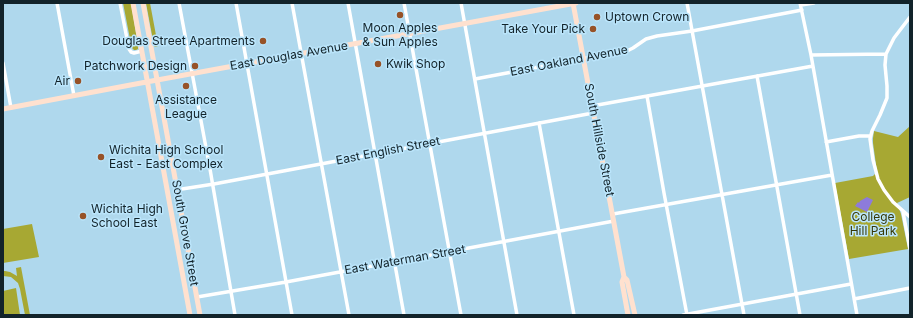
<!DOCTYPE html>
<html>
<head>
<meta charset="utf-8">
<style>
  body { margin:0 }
  #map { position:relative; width:913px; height:318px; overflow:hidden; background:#afd8ed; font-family:Inter,sans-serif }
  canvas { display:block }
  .frame { position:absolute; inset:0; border:4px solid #12232a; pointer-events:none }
</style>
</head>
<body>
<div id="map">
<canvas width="913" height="318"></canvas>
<div class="frame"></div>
</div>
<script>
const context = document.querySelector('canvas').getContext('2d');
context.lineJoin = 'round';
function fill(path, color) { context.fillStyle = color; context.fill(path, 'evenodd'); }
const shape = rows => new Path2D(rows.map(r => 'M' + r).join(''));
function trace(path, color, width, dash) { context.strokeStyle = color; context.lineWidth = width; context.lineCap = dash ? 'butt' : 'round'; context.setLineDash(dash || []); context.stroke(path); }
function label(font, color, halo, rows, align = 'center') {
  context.font = font + ' Inter,sans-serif'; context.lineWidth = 3; context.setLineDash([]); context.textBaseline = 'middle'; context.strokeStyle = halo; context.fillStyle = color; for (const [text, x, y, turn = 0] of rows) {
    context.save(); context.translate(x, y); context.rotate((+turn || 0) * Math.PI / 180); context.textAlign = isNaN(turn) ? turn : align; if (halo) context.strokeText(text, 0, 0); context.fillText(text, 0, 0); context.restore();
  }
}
fill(shape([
  [123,3,131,3,138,45,138,49,136,50,134,50,132,48,131,44],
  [146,3,150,3,158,46,156,47,155,47,154,46],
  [910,126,910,197,897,203,901,214,908,249,849,259,835,183,873,176,877,172,873,143,873,138,874,131,898,137],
  [32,224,39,257,3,263,3,229],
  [21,267,30,315,25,315,20,289,18,283,11,277,3,276,3,271,5,271,10,272,17,276,16,268],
  [16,288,20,315,3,315,3,291]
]), '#a7a833');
fill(shape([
  [867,197,873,200,867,212,855,206,858,202,859,203,860,201]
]), '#8d7bdb');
trace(shape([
  [57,3,74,96],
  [120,3,129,49,131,52,134,53,142,51],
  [179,3,210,169,235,315],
  [236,3,292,315],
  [292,3,349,315],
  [348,3,404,315],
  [404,3,461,315],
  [461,3,517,315],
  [687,3,744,315],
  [800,3,811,55,857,315],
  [801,5,814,3],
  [910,17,894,38,886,54,885,65,887,86,887,98,880,115,872,131,870,139,873,160,878,179,884,190,893,202,910,217],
  [811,55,886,54],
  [3,63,11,108],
  [757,76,800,315],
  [475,79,629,50,633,48,646,39,657,36,692,31,802,10],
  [647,96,664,193,687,315],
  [592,106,813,66],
  [539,123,574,315],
  [826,142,859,136,870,136],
  [182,189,214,184,593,113],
  [903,212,910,249],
  [613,214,832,175],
  [197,297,286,282,614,221],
  [854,299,910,288],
  [683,315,851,284]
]), '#fff', 3.5);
trace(shape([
  [133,3,190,315],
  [143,3,200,315],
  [573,3,624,277,627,280,635,315],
  [3,109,141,83,576,3],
  [624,277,622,282,628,315]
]), '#ffe1cf', 5);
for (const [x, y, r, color] of [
  [400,15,4,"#975227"],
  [597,17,4,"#975227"],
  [593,29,4,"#975227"],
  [263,41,4,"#975227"],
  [378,64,4,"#975227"],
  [195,66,4,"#975227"],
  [78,81,4,"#975227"],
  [186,86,4,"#975227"],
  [101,157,4,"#975227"],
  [83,216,4,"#975227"]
]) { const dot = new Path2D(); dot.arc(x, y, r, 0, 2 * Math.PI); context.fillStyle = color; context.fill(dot); trace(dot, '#bbe5fb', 1.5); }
label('12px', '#12232a', '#bbe5fb', [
  ["Uptown Crown",605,17],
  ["Moon Apples",400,28,"center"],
  ["& Sun Apples",400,42,"center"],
  ["Take Your Pick",585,29,"right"],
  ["Douglas Street Apartments",255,41,"right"],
  ["Kwik Shop",386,64],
  ["Patchwork Design",187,66,"right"],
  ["Air",70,81,"right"],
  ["Assistance",186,100,"center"],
  ["League",186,114,"center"],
  ["Wichita High School",109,150],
  ["East - East Complex",109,164],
  ["Wichita High",91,209],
  ["School East",91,223]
], 'left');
label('12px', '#12232a', '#bbe5fb', [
  ["East Douglas Avenue",289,56,-10],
  ["East Oakland Avenue",569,61,-11],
  ["South Hillside Street",599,140,79],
  ["East English Street",388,151,-11],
  ["South Grove Street",185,233,80],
  ["East Waterman Street",405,260,-10]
]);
label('12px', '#373804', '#bbe5fb', [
  ["College",873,217],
  ["Hill Park",873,231]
]);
</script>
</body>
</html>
